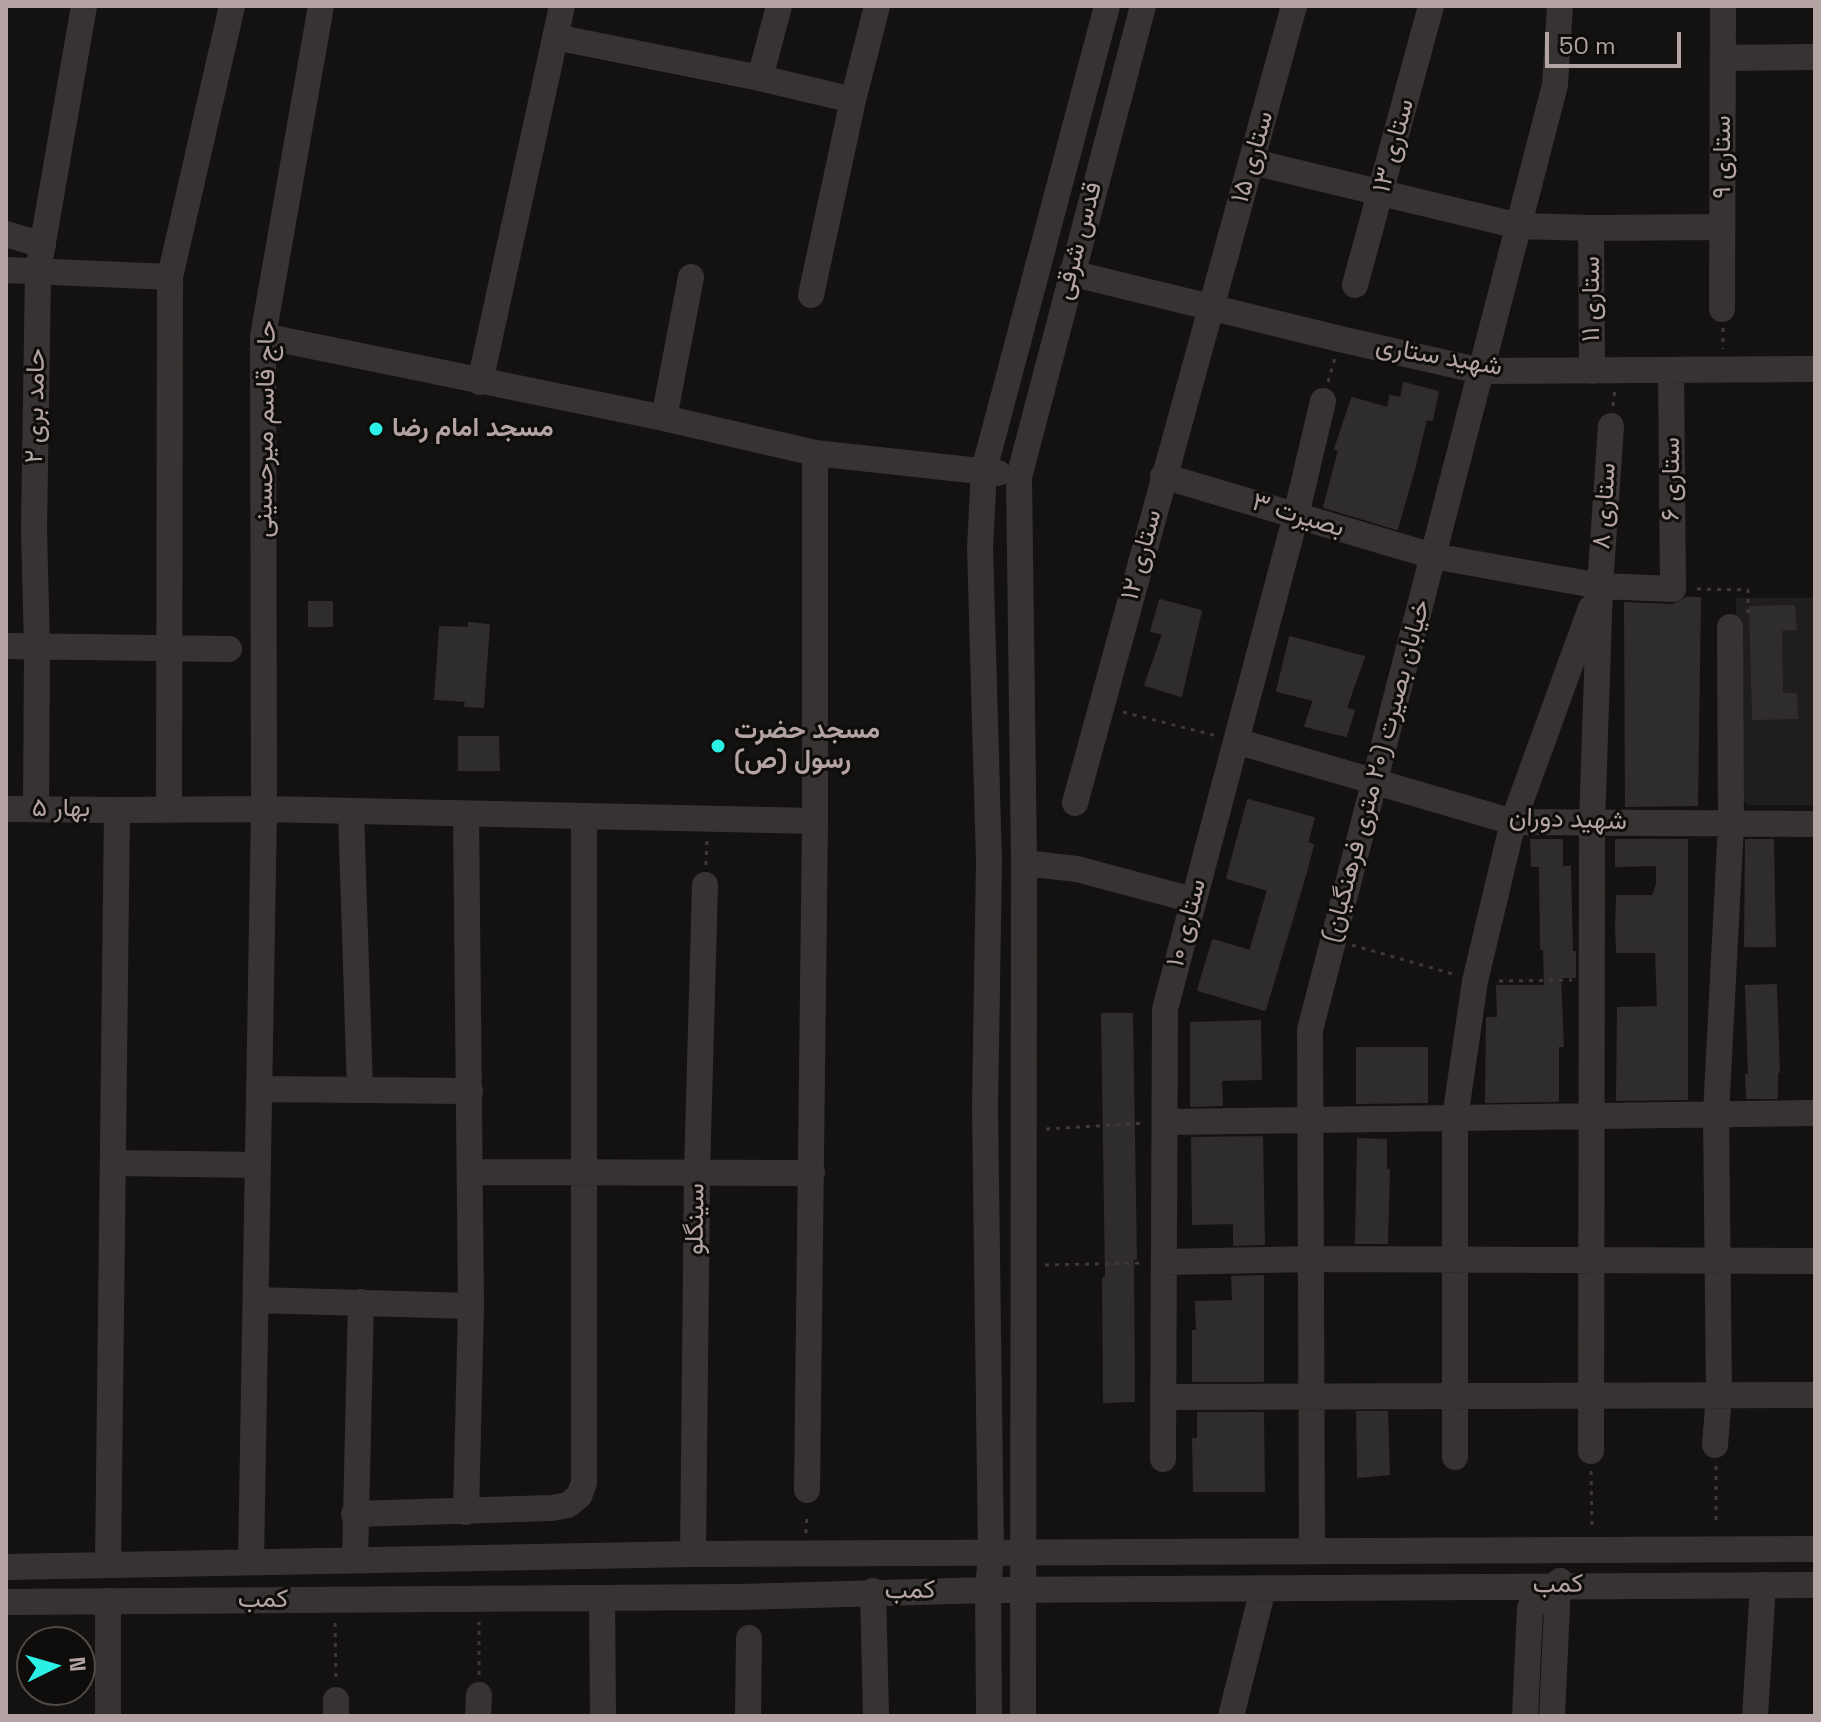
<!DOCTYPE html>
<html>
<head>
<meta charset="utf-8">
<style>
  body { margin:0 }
  #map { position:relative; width:1821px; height:1722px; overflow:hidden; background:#131211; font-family:"Space Grotesk",sans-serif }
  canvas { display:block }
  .frame { position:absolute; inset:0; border:8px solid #b4a3a3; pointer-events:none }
  .north { position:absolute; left:16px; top:1626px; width:80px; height:80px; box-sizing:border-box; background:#0e0d0c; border:2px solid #504948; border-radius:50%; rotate:85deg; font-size:22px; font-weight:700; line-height:32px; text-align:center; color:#b4a3a3 }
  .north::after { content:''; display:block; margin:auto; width:28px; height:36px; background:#2bf1e5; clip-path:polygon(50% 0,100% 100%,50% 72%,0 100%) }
  .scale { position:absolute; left:1545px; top:32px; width:136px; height:36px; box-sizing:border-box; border:4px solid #b4a3a3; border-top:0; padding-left:10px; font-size:24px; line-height:28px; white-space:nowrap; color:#b4a3a3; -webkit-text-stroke:6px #0e0d0c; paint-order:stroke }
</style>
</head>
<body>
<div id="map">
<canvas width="1821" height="1722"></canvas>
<div class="frame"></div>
<div class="north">N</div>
<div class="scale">50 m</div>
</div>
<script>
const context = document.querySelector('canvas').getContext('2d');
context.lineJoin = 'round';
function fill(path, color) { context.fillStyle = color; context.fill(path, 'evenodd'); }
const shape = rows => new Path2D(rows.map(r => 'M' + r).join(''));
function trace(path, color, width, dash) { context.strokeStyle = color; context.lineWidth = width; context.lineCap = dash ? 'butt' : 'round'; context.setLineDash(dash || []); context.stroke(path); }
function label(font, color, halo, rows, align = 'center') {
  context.font = font + ' "Space Grotesk",Vazirmatn,sans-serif'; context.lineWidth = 6; context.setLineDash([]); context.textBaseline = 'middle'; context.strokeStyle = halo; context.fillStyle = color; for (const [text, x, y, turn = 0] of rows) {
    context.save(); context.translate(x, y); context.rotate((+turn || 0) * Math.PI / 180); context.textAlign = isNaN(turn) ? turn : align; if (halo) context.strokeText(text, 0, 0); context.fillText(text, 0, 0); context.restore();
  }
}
fill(shape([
  [1736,598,1815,598,1815,805,1748,805,1738,797]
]), '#201e1d');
const building = shape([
  [1404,383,1438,392,1432,420,1426,419,1415,466,1397,529,1324,507,1339,450,1335,449,1352,398,1388,408,1390,396,1401,398,1404,383],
  [1686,598,1700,598,1697,805,1626,806,1625,603,1673,605,1686,598],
  [1160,600,1201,611,1181,696,1145,685,1163,634,1151,631,1160,600],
  [309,602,332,602,332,626,309,626,309,602],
  [1794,606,1796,629,1781,630,1782,694,1796,694,1797,718,1753,719,1750,607,1794,606],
  [469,623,489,625,483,707,465,706,466,701,435,699,440,627,469,628,469,623],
  [1290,637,1364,657,1346,708,1354,711,1346,736,1305,726,1314,700,1277,691,1290,637],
  [459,737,498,737,499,770,459,770,459,737],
  [1248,800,1314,818,1307,843,1313,845,1306,872,1265,1010,1198,990,1213,940,1250,951,1268,890,1227,878,1248,800],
  [1531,840,1562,840,1562,867,1570,867,1572,952,1575,952,1575,977,1560,977,1563,1046,1558,1046,1558,1101,1486,1102,1487,1018,1498,1018,1497,986,1545,986,1544,949,1541,949,1540,866,1532,866,1531,840],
  [1616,840,1687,840,1687,1099,1617,1100,1618,1008,1658,1007,1656,952,1617,952,1616,927,1617,896,1653,896,1657,884,1657,865,1616,866,1616,840],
  [1746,840,1773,840,1775,946,1745,946,1746,840],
  [1776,985,1779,1072,1777,1072,1777,1098,1747,1098,1746,1075,1749,1075,1746,986,1776,985],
  [1102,1014,1132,1014,1136,1259,1133,1259,1134,1401,1104,1402,1103,1278,1106,1278,1102,1014],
  [1260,1021,1261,1079,1221,1080,1222,1105,1191,1106,1191,1023,1260,1021],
  [1357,1048,1427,1048,1427,1102,1357,1103,1357,1048],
  [1262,1137,1264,1244,1234,1245,1234,1223,1193,1224,1192,1138,1262,1137],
  [1358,1139,1386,1140,1386,1169,1389,1170,1387,1243,1356,1243,1358,1139],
  [1263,1276,1263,1381,1193,1381,1193,1331,1197,1331,1196,1302,1233,1301,1232,1277,1263,1276],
  [1357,1412,1387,1412,1389,1474,1358,1477,1357,1412],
  [1198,1413,1263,1413,1264,1491,1194,1491,1193,1439,1198,1439,1198,1413]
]);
fill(building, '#2f2d2c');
trace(building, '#2f2c2b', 2);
trace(shape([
  [1723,328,1723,349],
  [1328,382,1335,358],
  [1613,406,1615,390],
  [1697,589,1748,590,1748,615],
  [1123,712,1217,736],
  [706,865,707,840],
  [1352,945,1453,974],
  [1499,981,1572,980],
  [1046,1129,1142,1123],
  [1045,1265,1141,1263],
  [1716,1466,1716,1526],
  [1591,1471,1592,1527],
  [806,1533,807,1513],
  [335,1623,336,1680],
  [479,1675,479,1622]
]), '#3f3838', 3, [4, 6]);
trace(shape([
  [555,37,760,78,853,100],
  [1723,58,1815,57],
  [760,78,779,6],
  [1253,162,1519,226,1591,228,1722,227],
  [1591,228,1592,371],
  [6,234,43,245],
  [6,270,170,277],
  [1071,273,1340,339,1481,371,1815,369],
  [1355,285,1431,6],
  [811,295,853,100,877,6],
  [1722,309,1723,6],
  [263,336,664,418,815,453,998,473],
  [480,382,562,6],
  [664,418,691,277],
  [1163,476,1433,556,1600,586,1673,589,1671,370],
  [6,646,229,649],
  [1236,741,1513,822,1815,824],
  [1075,803,1294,6],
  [6,809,117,810],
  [36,809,37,647,34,530,38,271,84,6],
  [169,809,170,277,232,6],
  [351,811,360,1090],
  [466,814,471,1306,466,1512],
  [1024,863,1077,869,1193,900],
  [259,1089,470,1091],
  [1166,1122,1815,1113],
  [113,1163,258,1165],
  [471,1172,812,1173],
  [1165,1262,1311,1259,1815,1261],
  [256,1300,471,1306],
  [1164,1397,1815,1395],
  [1715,1445,1719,1395,1716,1114,1731,824,1730,627],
  [1591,1451,1592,823,1600,586,1611,426],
  [1455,1457,1455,1118,1475,981,1513,822,1591,608],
  [1163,1459,1165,1009,1296,515,1323,401],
  [807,1490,815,821,815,453],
  [354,1514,552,1508,568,1505,579,1496,584,1483,584,816],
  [1312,1550,1310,1030,1555,85,1560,6],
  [693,1554,697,1173,705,885],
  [355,1560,361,1302],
  [251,1562,264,809,263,336,321,6],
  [108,1565,117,810,264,809,815,821],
  [6,1567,693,1554,1815,1549],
  [873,1591,876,1716],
  [602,1598,603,1716],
  [6,1602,740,1597,988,1590,1815,1585],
  [108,1716,108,1601],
  [336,1716,336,1700],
  [478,1716,479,1695],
  [748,1716,749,1638],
  [989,1716,988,1590,991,1554,985,1107,989,861,980,548,984,470,1107,6],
  [1023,1716,1024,863,1019,477,1143,6],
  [1231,1716,1263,1589],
  [1525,1716,1530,1608,1560,1581],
  [1552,1716,1558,1584],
  [1755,1716,1763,1585]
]), '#383332', 26);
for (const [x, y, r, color] of [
  [376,429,8,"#2bf1e5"],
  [718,746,8,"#2bf1e5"]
]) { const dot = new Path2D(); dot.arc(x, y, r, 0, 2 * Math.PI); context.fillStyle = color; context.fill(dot); trace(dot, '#0e0d0c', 3); }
label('26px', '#b4a3a3', '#0e0d0c', [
  ["ستاری ۱۳",1394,146,-75],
  ["ستاری ۱۵",1253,157,-74],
  ["ستاری ۹",1723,157,-90],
  ["قدس شرقی",1079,241,-75],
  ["ستاری ۱۱",1592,299,-90],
  ["شهید ستاری",1439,357,10],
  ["حامد بری ۲",36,406,-89],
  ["حاج قاسم میرحسینی",266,429,-89],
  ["ستاری ۶",1672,479,-90],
  ["ستاری ۸",1605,506,-86],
  ["بصیرت ۳",1298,516,17],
  ["ستاری ۱۲",1142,555,-75],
  ["خیابان بصیرت (۲۰ متری فرهنگیان)",1377,771,-75],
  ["بهار ۵",61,809],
  ["شهید دوران",1568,820,2],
  ["ستاری ۱۰",1187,923,-75],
  ["سینگلو",696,1219,-89],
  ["کمب",1558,1585,-1],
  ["کمب",910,1591,-1],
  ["کمب",263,1600]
]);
label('bold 26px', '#b4a3a3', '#0e0d0c', [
  ["مسجد امام رضا",392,429],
  ["مسجد حضرت",734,731],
  ["رسول (ص)",734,761]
], 'left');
</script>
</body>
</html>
